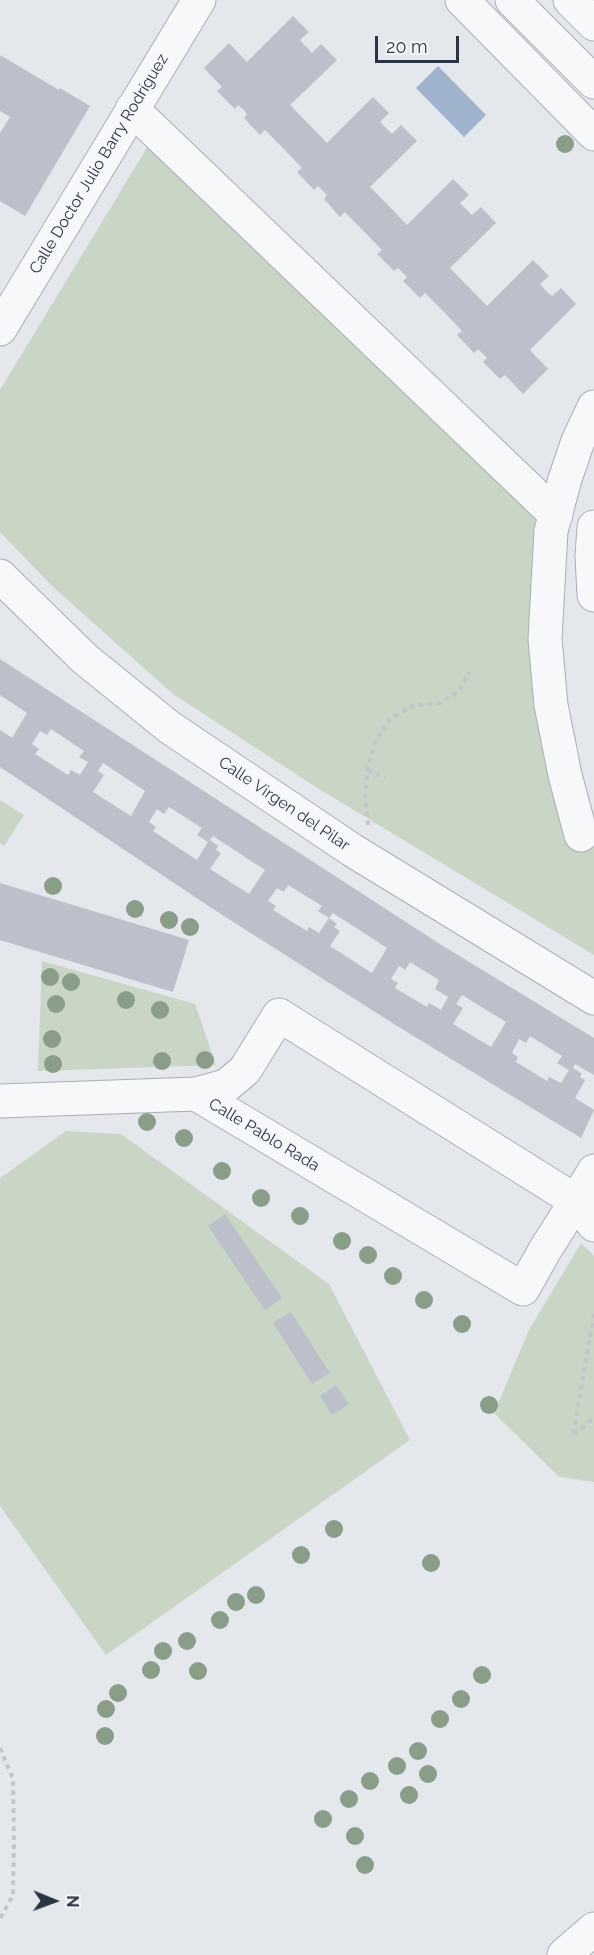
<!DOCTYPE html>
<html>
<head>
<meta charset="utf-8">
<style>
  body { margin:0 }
  #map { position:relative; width:594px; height:1955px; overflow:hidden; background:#e4e7ec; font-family:Raleway,sans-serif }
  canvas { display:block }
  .north { position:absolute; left:24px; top:1871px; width:60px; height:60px; -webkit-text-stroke:4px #f4f6f9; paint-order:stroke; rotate:91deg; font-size:16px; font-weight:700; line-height:24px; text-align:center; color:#2b3445 }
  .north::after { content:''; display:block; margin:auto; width:21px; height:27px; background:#2b3445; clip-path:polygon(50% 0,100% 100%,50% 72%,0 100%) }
  .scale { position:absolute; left:375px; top:36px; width:84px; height:27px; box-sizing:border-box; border:3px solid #2b3445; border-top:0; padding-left:8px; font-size:18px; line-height:21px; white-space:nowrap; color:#2b3445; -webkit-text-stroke:4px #f4f6f9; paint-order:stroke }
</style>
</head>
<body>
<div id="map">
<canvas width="594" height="1955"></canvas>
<div class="north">N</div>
<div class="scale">20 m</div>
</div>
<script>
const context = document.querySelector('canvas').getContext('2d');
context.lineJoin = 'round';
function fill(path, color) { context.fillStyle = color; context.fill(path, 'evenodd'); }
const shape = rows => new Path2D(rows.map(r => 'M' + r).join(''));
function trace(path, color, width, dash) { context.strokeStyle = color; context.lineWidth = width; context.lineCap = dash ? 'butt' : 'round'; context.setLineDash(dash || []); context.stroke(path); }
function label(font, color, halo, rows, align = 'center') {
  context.font = font + ' Raleway,sans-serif'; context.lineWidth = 5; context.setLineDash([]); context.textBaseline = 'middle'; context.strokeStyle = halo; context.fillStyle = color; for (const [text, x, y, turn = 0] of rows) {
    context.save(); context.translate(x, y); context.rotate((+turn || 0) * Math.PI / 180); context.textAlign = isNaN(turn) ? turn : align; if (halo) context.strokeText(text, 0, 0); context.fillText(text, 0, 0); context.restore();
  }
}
fill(shape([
  [148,146,558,526,556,668,594,825,594,955,319,789,173,694,53,587,0,532,0,390],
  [0,800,24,815,4,846,0,843],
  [42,961,195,1004,216,1065,38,1071],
  [66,1131,121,1134,329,1284,410,1440,106,1655,0,1506,0,1178],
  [581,1243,594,1256,594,1482,559,1477,494,1413,529,1330]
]), '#c9d6c5');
fill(shape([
  [438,66,486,115,464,137,416,88]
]), '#9fb4cc');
fill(shape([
  [293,16,309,32,300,40,312,53,321,44,337,60,290,105,327,143,373,97,389,113,380,122,392,134,401,125,417,141,370,187,389,206,407,225,453,179,469,195,460,203,472,215,481,207,496,223,450,268,487,306,533,260,549,276,540,284,546,291,552,296,561,288,576,304,530,350,548,369,523,394,505,375,500,379,483,362,487,358,478,349,474,353,457,335,462,331,444,312,425,293,420,298,403,281,407,277,398,268,394,271,377,254,382,250,345,212,340,217,324,199,327,195,318,186,314,190,297,172,302,168,284,149,265,130,260,135,244,118,247,114,243,109,238,105,235,109,217,91,222,87,204,68,229,43,247,62],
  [0,55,59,90,60,88,90,106,25,216,0,201,0,133,10,117,0,111],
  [0,659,443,946,594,1038,594,1075,575,1064,573,1068,582,1074,580,1077,585,1080,575,1098,594,1110,581,1138,397,1026,213,909,0,767,0,730,12,738,27,713,0,695],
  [51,729,84,751,79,757,88,762,80,775,71,770,68,775,35,754,39,749,32,744,40,731,47,735],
  [103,763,145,791,131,816,93,792,104,775,98,771],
  [169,807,202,828,197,835,208,842,197,860,153,831,156,827,149,822,157,809,164,814],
  [213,836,265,870,249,894,210,869,221,853,216,850,218,846,210,840],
  [288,885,322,906,318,911,329,918,333,913,387,948,372,973,330,946,340,931,334,927,337,924,329,918,319,933,309,927,307,931,273,910,276,906,268,901,277,888,284,892],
  [410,962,439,980,435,989,448,997,441,1010,429,1003,427,1007,395,988,398,983,391,979,399,966,405,970],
  [462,995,506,1022,491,1047,453,1024,463,1008,456,1004],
  [530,1036,562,1056,557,1063,569,1070,561,1083,549,1077,547,1081,516,1062,518,1057,512,1053,519,1039,526,1043],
  [0,883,189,940,173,992,0,940],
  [225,1214,282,1298,265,1310,208,1226],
  [291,1312,330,1373,312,1384,273,1323],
  [336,1385,349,1404,332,1415,320,1396]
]), '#bbc0ca');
const minor = shape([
  [462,0,594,134],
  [512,0,594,82],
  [570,0,594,24],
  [132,109,556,515],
  [0,329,199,0],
  [594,527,592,556,594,595],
  [0,576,85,659,169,727,352,850,594,998],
  [581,835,565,775,551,705,545,639,551,531,565,479,578,441,594,407],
  [0,1101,196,1094],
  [594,1171,576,1201,545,1250,523,1289,196,1094,226,1086,245,1070,279,1015,576,1201,594,1225],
  [564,1955,594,1929]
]);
trace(minor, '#a9aeb7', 35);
trace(shape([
  [368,770,385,778],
  [368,825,365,796,368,766,376,740,390,719,413,706,440,703,459,691,469,672],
  [594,1314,573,1436,594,1417],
  [0,1748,13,1779,14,1840,13,1895,0,1919]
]), '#c2c5cb', 4, [4.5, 4.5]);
trace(minor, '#f7f8fa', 33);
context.fillStyle = '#899d89';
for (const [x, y] of [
  [565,144],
  [53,886],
  [135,909],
  [169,920],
  [190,927],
  [50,977],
  [71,982],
  [126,1000],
  [56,1004],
  [160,1010],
  [52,1039],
  [205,1060],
  [162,1061],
  [53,1064],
  [147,1122],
  [184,1138],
  [222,1171],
  [261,1198],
  [300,1216],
  [342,1241],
  [368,1255],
  [393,1276],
  [424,1300],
  [462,1324],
  [489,1405],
  [334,1529],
  [301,1555],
  [431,1563],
  [256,1595],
  [236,1602],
  [220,1620],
  [187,1641],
  [163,1651],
  [151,1670],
  [198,1671],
  [482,1675],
  [118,1693],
  [461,1699],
  [106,1709],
  [440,1719],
  [105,1736],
  [418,1751],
  [397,1766],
  [428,1774],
  [370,1781],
  [409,1795],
  [349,1799],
  [323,1819],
  [355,1836],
  [365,1865]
]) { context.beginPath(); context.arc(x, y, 9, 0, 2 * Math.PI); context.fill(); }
label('16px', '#2b3445', '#f4f6f9', [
  ["Calle Doctor Julio Barry Rodríguez",99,164,-59],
  ["Calle Virgen del Pilar",284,804,34],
  ["Calle Pablo Rada",264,1135,31]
]);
</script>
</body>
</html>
